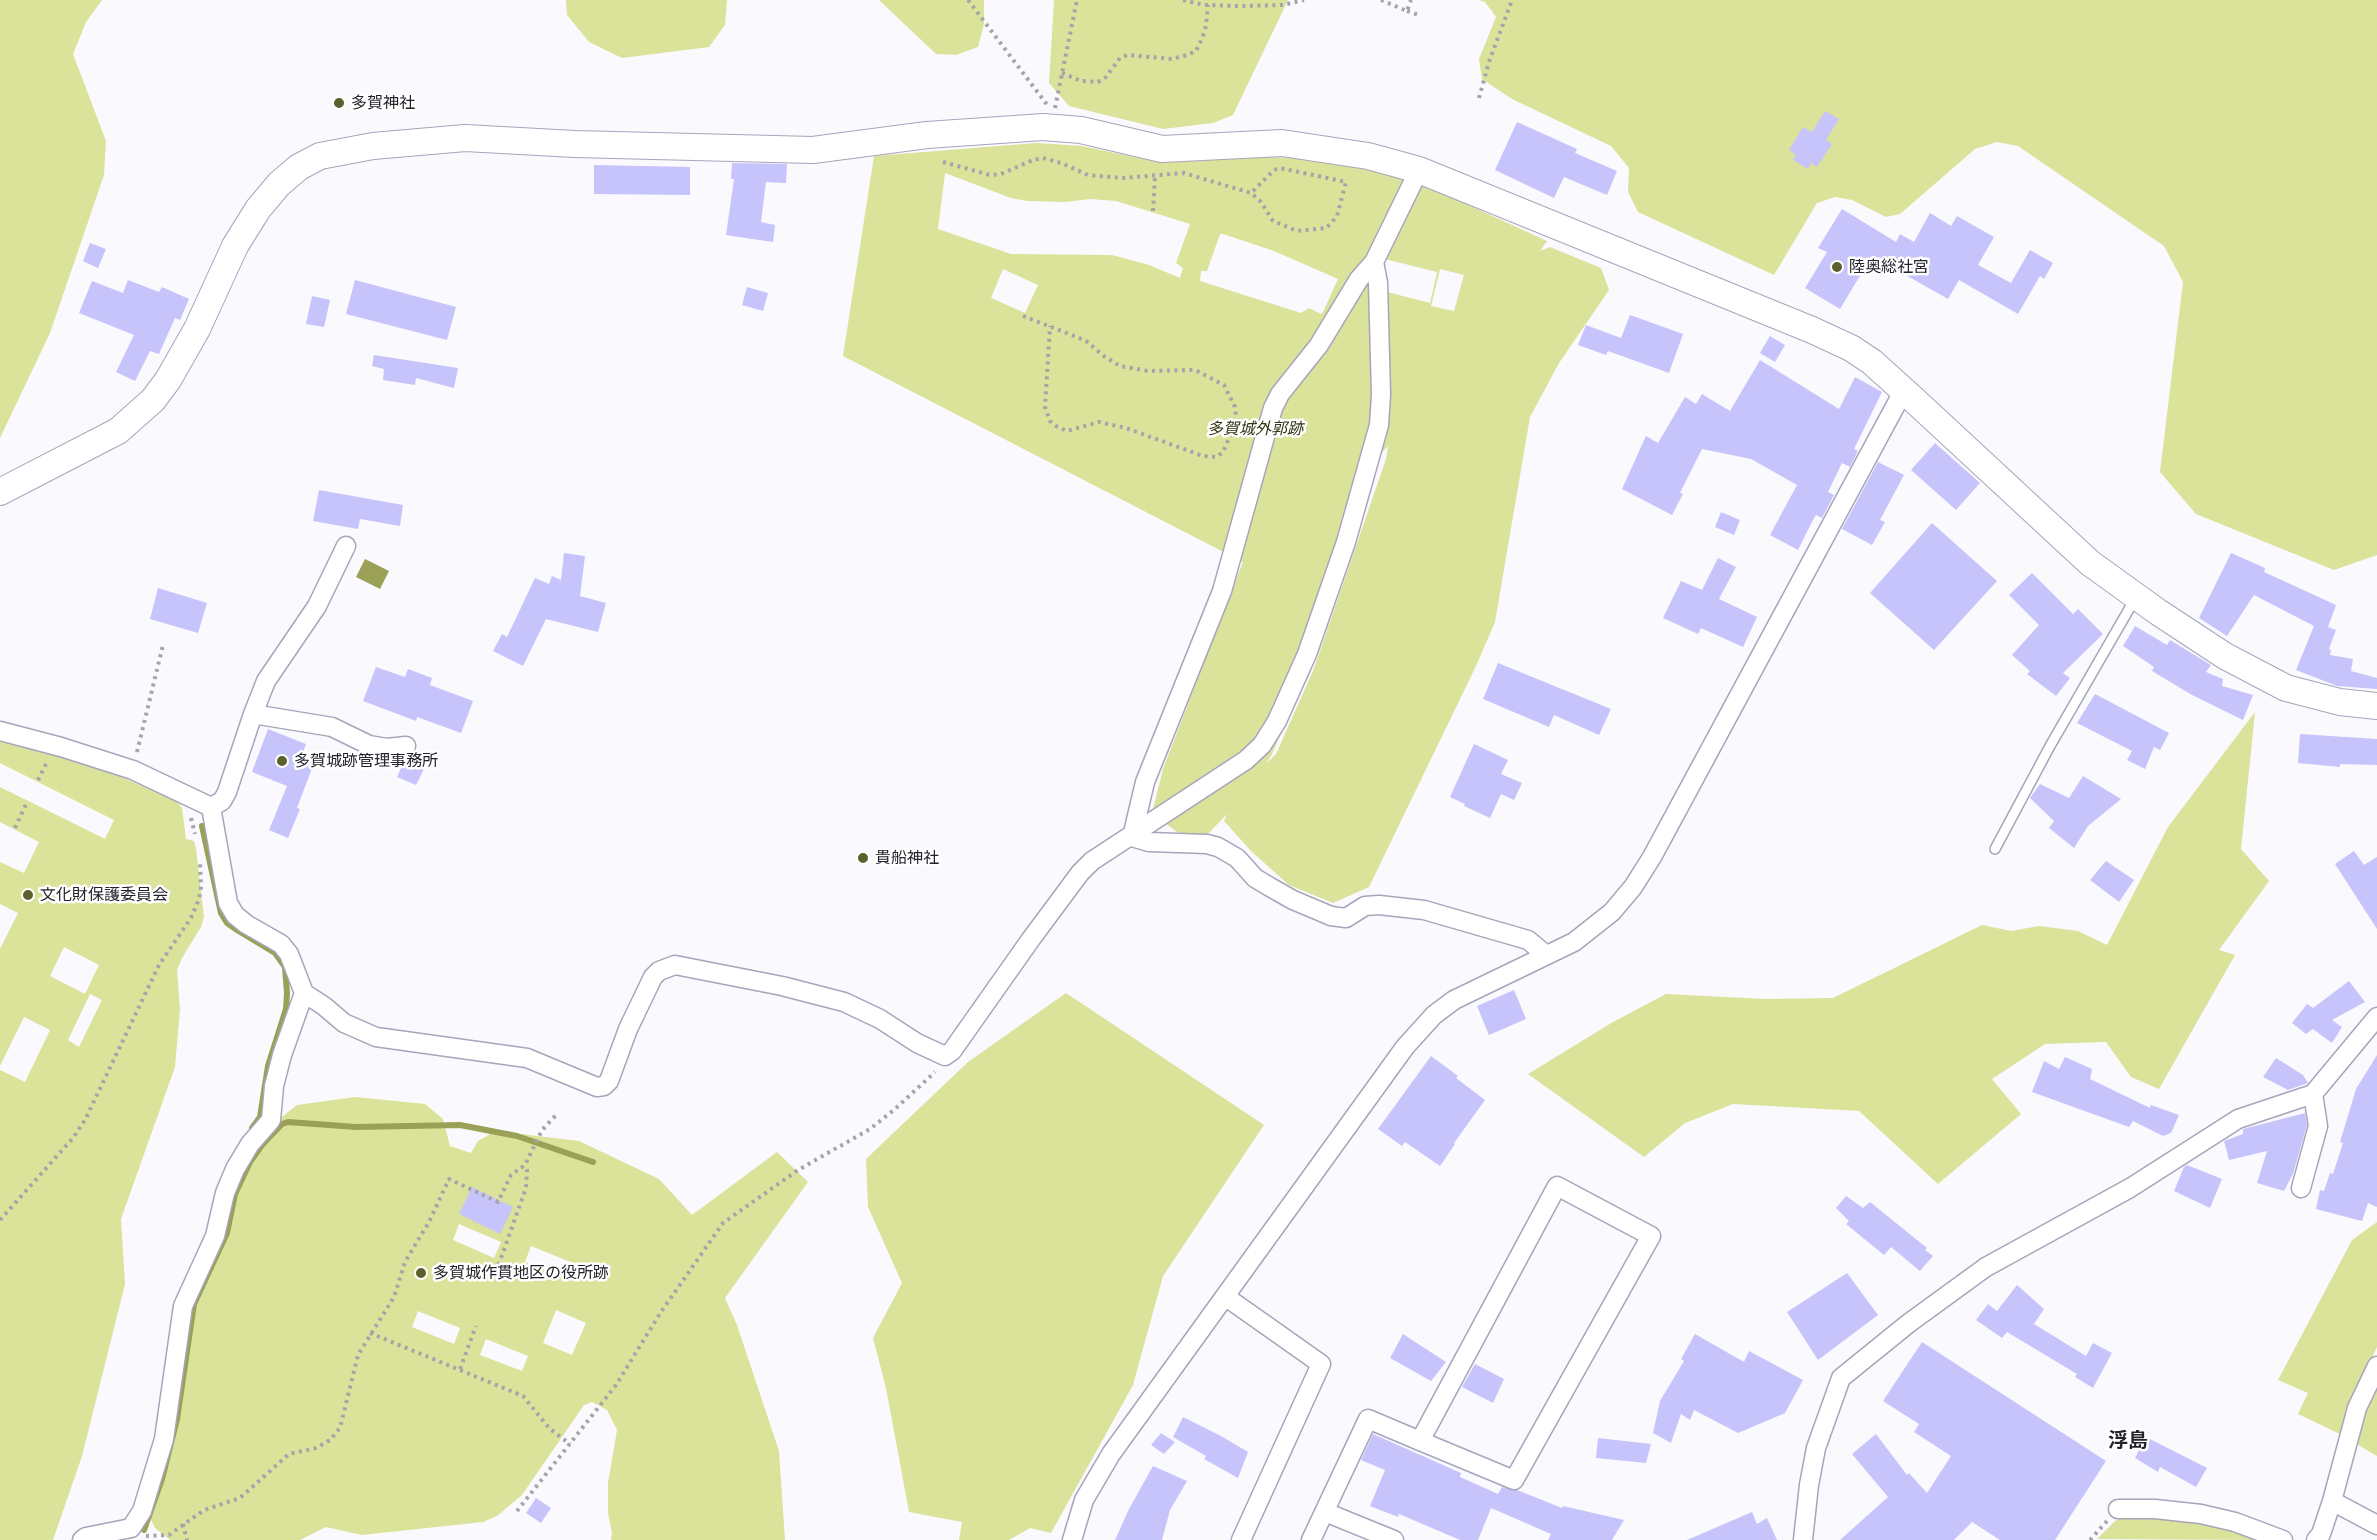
<!DOCTYPE html>
<html>
<head>
<meta charset="utf-8">
<style>
  body { margin:0 }
  canvas { display:block; background:#f9f9fe }
</style>
</head>
<body>
<canvas width="2377" height="1540"></canvas>
<script>
const context = document.querySelector('canvas').getContext('2d');
context.lineJoin = 'round';
function fill(path, color) { context.fillStyle = color; context.fill(path, 'evenodd'); }
const shape = rows => new Path2D(rows.map(r => 'M' + r).join(''));
function trace(path, color, width, dash) { context.strokeStyle = color; context.lineWidth = width; context.lineCap = dash ? 'butt' : 'round'; context.setLineDash(dash || []); context.stroke(path); }
function label(font, color, halo, rows, align = 'center') {
  context.font = font + ' "Playfair Display","Noto Sans JP",serif'; context.lineWidth = 5; context.setLineDash([]); context.textBaseline = 'middle'; context.strokeStyle = halo; context.fillStyle = color; for (const [text, x, y, turn = 0] of rows) {
    context.save(); context.translate(x, y); context.rotate((+turn || 0) * Math.PI / 180); context.textAlign = isNaN(turn) ? turn : align; if (halo) context.strokeText(text, 0, 0); context.fillText(text, 0, 0); context.restore();
  }
}
fill(shape([
  [0,0,102,0,86,22,73,54,106,141,104,175,50,333,0,438],
  [566,0,727,0,725,25,709,47,622,58,589,42,567,15],
  [879,0,984,0,984,24,978,47,956,55,936,54],
  [1054,0,1288,0,1233,115,1213,123,1163,129,1069,106,1049,83],
  [1479,0,2377,0,2377,555,2334,570,2196,514,2160,472,2183,282,2164,246,2018,146,1997,142,1975,149,1900,214,1886,217,1852,200,1835,197,1817,203,1774,275,1638,212,1628,192,1629,168,1611,146,1512,99,1482,79,1479,59,1496,17,1485,2],
  [1036,143,1082,146,1158,162,1263,157,1309,158,1407,177,1547,241,1540,251,1550,247,1601,268,1609,290,1559,363,1530,417,1495,622,1476,666,1369,887,1333,903,1289,885,1252,852,1224,821,1227,814,1205,837,1177,832,1152,813,1163,769,1243,562,843,356,874,156],
  [945,173,1011,198,1027,201,1065,202,1090,199,1116,201,1190,224,1176,263,1183,268,1180,278,1149,265,1112,255,1011,254,938,229],
  [1220,234,1223,234,1274,251,1338,279,1323,312,1321,314,1309,308,1301,313,1200,281,1201,271,1207,271],
  [1385,259,1437,272,1430,303,1387,292],
  [1003,269,1038,285,1025,313,991,298],
  [1440,269,1464,275,1454,311,1431,306],
  [1388,446,1386,459,1313,671,1276,754,1266,764,1272,754,1316,657,1381,453],
  [2255,712,2241,849,2269,881,2219,950,2235,955,2159,1089,2131,1077,2106,1042,2045,1044,1992,1079,2021,1114,1938,1184,1859,1111,1733,1104,1685,1123,1644,1157,1528,1074,1613,1022,1666,994,1765,999,1833,998,1982,925,2011,931,2039,926,2078,931,2107,945,2168,827],
  [0,740,108,771,178,802,182,808,186,839,194,841,196,849,204,917,201,927,182,958,177,970,180,1009,175,1067,121,1219,125,1284,82,1456,53,1540,0,1540,0,1070,25,1082,50,1030,24,1017,0,1066,0,949,18,913,0,904,0,862,24,873,39,842,0,822,0,787,105,839,114,820,0,763],
  [64,947,99,965,85,994,50,976],
  [90,994,102,1000,79,1047,68,1040],
  [1066,993,1264,1125,1163,1276,1133,1385,1051,1533,1030,1528,1009,1540,959,1540,962,1522,909,1512,886,1388,873,1338,902,1283,868,1207,866,1159,968,1062],
  [355,1097,425,1104,443,1119,450,1146,471,1153,478,1141,492,1133,512,1133,579,1141,659,1179,692,1215,777,1152,808,1182,725,1298,737,1325,779,1451,785,1540,611,1540,612,1533,608,1513,608,1483,617,1430,607,1410,592,1402,584,1405,522,1495,497,1516,483,1522,362,1535,326,1527,300,1540,170,1540,155,1528,147,1512,186,1313,237,1180,273,1124,297,1105],
  [459,1224,501,1242,494,1258,453,1240],
  [531,1246,573,1263,566,1279,525,1262],
  [556,1310,586,1323,572,1355,543,1343],
  [418,1311,460,1328,454,1344,412,1327],
  [486,1339,528,1356,522,1371,480,1355],
  [2377,1222,2377,1347,2349,1407,2342,1435,2298,1414,2308,1393,2278,1380,2352,1240],
  [2377,1381,2377,1456,2353,1442],
  [2128,1514,2199,1520,2265,1540,2097,1539,2115,1521]
]), '#dbe29a');
fill(shape([
  [365,559,389,571,380,589,356,577]
]), '#9aa156');
trace(shape([
  [202,826,221,913,227,923,237,930,275,953,285,967,287,993,286,1009,268,1066,260,1117,252,1128],
  [144,1530,162,1479,177,1419,194,1304,227,1233,235,1194,250,1162,262,1145,282,1124,288,1122,356,1127,460,1125,517,1136,593,1162]
]), '#9aa156', 6);
fill(shape([
  [1825,111,1839,119,1826,140,1832,144,1817,167,1811,163,1808,169,1793,160,1796,155,1789,150,1803,127,1812,132],
  [1517,122,1577,149,1575,153,1617,171,1607,195,1564,177,1554,198,1495,170],
  [732,163,787,164,786,183,766,182,761,222,775,225,773,242,726,235,734,179,731,179],
  [594,165,690,167,690,195,594,194],
  [1842,209,1896,242,1900,234,1914,242,1930,213,1951,226,1957,216,1994,237,1978,265,2011,283,2030,250,2053,263,2044,279,2040,276,2018,314,1959,280,1948,299,1872,256,1840,309,1805,288,1827,252,1818,248],
  [90,243,106,249,98,268,83,261],
  [128,280,159,292,162,287,189,299,180,320,175,318,159,354,150,351,135,381,116,372,134,335,79,313,92,281,123,293],
  [355,280,456,307,447,340,346,314],
  [747,287,768,293,763,311,742,305],
  [312,296,330,300,324,327,306,324],
  [1630,315,1683,334,1669,373,1608,351,1606,355,1578,345,1586,325,1621,338],
  [1770,336,1785,345,1775,362,1760,353],
  [374,355,458,368,454,388,416,378,415,385,383,380,384,369,372,366],
  [1760,360,1839,409,1855,377,1882,392,1854,449,1858,451,1850,467,1842,463,1828,492,1834,495,1822,518,1816,515,1813,520,1798,550,1770,535,1797,485,1751,459,1702,449,1680,493,1683,494,1672,515,1622,489,1646,436,1658,443,1685,397,1696,404,1702,394,1730,411],
  [1935,443,1980,483,1956,510,1911,470],
  [1878,462,1904,475,1880,520,1885,522,1872,545,1842,529],
  [319,490,403,505,400,526,360,519,358,529,313,521],
  [1721,512,1740,520,1734,535,1715,527],
  [1932,523,1997,581,1934,650,1870,593],
  [564,553,585,556,580,596,606,603,598,632,546,619,523,666,493,651,502,634,507,637,535,578,549,584,552,576,561,580],
  [2231,553,2265,568,2264,572,2336,605,2328,627,2336,630,2329,649,2331,650,2330,655,2353,659,2351,671,2377,678,2377,689,2337,686,2296,670,2314,626,2254,595,2227,636,2199,618],
  [1718,558,1736,567,1719,599,1757,617,1743,647,1701,628,1698,634,1663,618,1681,581,1702,590],
  [2032,573,2073,614,2078,609,2103,634,2063,673,2070,678,2056,696,2027,674,2030,671,2012,655,2039,625,2009,595],
  [158,588,207,603,198,633,150,619],
  [2135,626,2167,645,2170,640,2211,665,2206,672,2223,679,2222,686,2253,695,2243,720,2192,695,2152,671,2154,667,2123,646],
  [1498,663,1611,709,1599,735,1554,715,1549,727,1483,699],
  [376,667,405,677,408,669,432,678,430,685,473,701,461,733,417,717,416,721,363,701],
  [2095,694,2169,733,2160,750,2154,747,2145,769,2127,760,2132,751,2077,723],
  [268,729,306,744,301,758,314,763,297,808,300,809,288,838,269,830,287,786,252,772],
  [2300,734,2377,739,2377,765,2340,764,2340,767,2298,763],
  [1474,744,1508,760,1501,774,1522,783,1514,800,1501,794,1490,818,1464,806,1465,804,1450,797],
  [406,757,426,765,416,785,397,777],
  [2083,776,2121,799,2088,826,2074,848,2049,828,2054,821,2030,798,2040,784,2069,798],
  [2354,851,2364,865,2377,857,2377,929,2335,864],
  [2106,861,2134,880,2119,902,2090,880],
  [2349,981,2365,1002,2332,1020,2342,1027,2332,1043,2313,1029,2306,1034,2292,1023,2307,1004,2313,1008],
  [1514,990,1526,1019,1489,1035,1477,1006],
  [2377,1055,2377,1207,2368,1203,2362,1221,2316,1209,2320,1190,2324,1191,2330,1173,2333,1174,2343,1143,2340,1142,2356,1089],
  [1431,1056,1458,1076,1456,1078,1485,1100,1454,1143,1455,1144,1440,1166,1405,1142,1402,1146,1378,1129],
  [2065,1057,2092,1069,2090,1079,2150,1108,2151,1105,2179,1115,2171,1133,2163,1136,2133,1121,2129,1127,2032,1092,2044,1061,2059,1069],
  [2276,1058,2303,1075,2308,1083,2288,1090,2263,1077],
  [2305,1113,2307,1125,2293,1174,2284,1191,2257,1183,2267,1151,2229,1160,2224,1141,2243,1134,2243,1129],
  [2187,1165,2222,1179,2210,1208,2174,1191,2184,1167],
  [472,1187,513,1207,500,1234,459,1214],
  [1846,1196,1863,1208,1870,1202,1927,1248,1925,1250,1933,1256,1920,1271,1891,1247,1884,1255,1846,1224,1849,1221,1836,1208],
  [1847,1273,1878,1315,1818,1360,1787,1312],
  [2017,1285,2044,1309,2034,1324,2086,1356,2093,1343,2112,1353,2093,1388,2075,1377,2077,1374,2007,1332,2002,1338,1976,1320,1988,1304,1997,1311],
  [1403,1334,1446,1362,1431,1381,1390,1358],
  [1695,1334,1744,1362,1749,1351,1803,1380,1785,1413,1738,1433,1694,1410,1690,1420,1681,1414,1671,1443,1653,1433,1660,1401,1684,1361,1681,1359],
  [1922,1342,2106,1461,2055,1540,2000,1540,1972,1522,1954,1540,1840,1540,1888,1497,1852,1454,1876,1434,1907,1475,1909,1473,1927,1493,1951,1456,1914,1432,1919,1424,1883,1401],
  [1475,1364,1504,1379,1493,1403,1462,1387],
  [1183,1417,1221,1436,1248,1452,1238,1478,1204,1459,1206,1456,1173,1437],
  [1161,1433,1175,1442,1164,1454,1151,1445],
  [1373,1434,1461,1473,1460,1477,1498,1494,1502,1487,1517,1490,1562,1508,1563,1506,1624,1520,1612,1540,1548,1540,1551,1534,1491,1508,1478,1540,1460,1540,1399,1514,1398,1517,1370,1506,1385,1470,1361,1460],
  [2146,1437,2207,1468,2196,1487,2160,1467,2158,1472,2135,1458],
  [1598,1438,1651,1444,1646,1463,1596,1458],
  [1153,1466,1187,1481,1170,1510,1162,1540,1115,1540,1129,1509],
  [536,1498,551,1508,541,1523,526,1513],
  [1752,1512,1757,1524,1767,1518,1777,1540,1687,1540]
]), '#c7c4fc');
const lane = shape([
  [1995,849,2050,746,2136,597]
]);
const street = shape([
  [253,714,332,727,369,745,387,748,406,746],
  [0,731,61,747,133,770,211,807],
  [1132,837,1145,782,1222,591,1273,408,1280,394,1319,345,1359,279,1374,262,1419,170],
  [1132,837,1149,842,1207,844,1218,847,1237,858,1255,878,1270,887,1293,900,1331,916,1346,918,1365,906,1379,905,1424,910,1528,940,1546,955],
  [304,993,324,1006,344,1023,376,1037,527,1058,597,1087,604,1086,609,1081,628,1029,653,977,659,971,675,965,782,986,844,1002,880,1019,917,1043,945,1056,952,1051,1031,939,1080,873,1092,861,1246,760,1262,745,1277,721,1307,654,1346,542,1379,425,1381,395,1378,283,1374,262],
  [2301,1188,2318,1126,2313,1094],
  [1226,1297,1321,1364,1241,1540],
  [2377,1366,2357,1408,2332,1501,2377,1525],
  [2118,1509,2155,1509,2201,1514,2235,1522,2283,1540],
  [1325,1512,1394,1540],
  [82,1540,86,1537,131,1528,142,1511,164,1439,183,1306,215,1236,225,1193,235,1169,250,1144,271,1120,274,1086,282,1055,304,993,289,954,281,944,246,924,235,915,228,903,211,807,222,801,227,792,253,714,266,681,317,606,346,546],
  [1072,1540,1084,1500,1111,1454,1405,1047,1434,1015,1454,1000,1574,942,1612,912,1633,887,1652,857,1904,390],
  [1311,1540,1368,1419,1420,1441,1514,1480,1651,1236,1557,1186,1420,1441],
  [1803,1540,1809,1485,1816,1448,1841,1378,1909,1323,1986,1267,2130,1188,2238,1119,2313,1094,2377,1017],
  [2316,1540,2321,1534,2332,1501]
]);
const secondary = shape([
  [0,492,118,431,153,400,168,380,197,329,235,246,258,209,279,184,299,167,320,156,373,146,465,138,575,144,813,150,927,135,1043,127,1081,130,1162,149,1282,143,1368,156,1419,170,1812,330,1851,348,1872,362,1913,399,2090,563,2158,612,2225,656,2286,688,2340,702,2377,706]
]);
trace(lane, '#a6a5bc', 12);
trace(street, '#a6a5bc', 21);
trace(secondary, '#a6a5bc', 28);
trace(shape([
  [968,0,1048,106],
  [1183,0,1204,5,1238,6,1283,5,1304,0],
  [1381,0,1407,11,1411,0],
  [1407,11,1419,15],
  [1062,73,1081,81,1098,82,1106,77,1120,58,1128,55,1172,59,1187,55,1196,51,1202,39,1206,26,1208,5],
  [1479,98,1489,62,1512,0],
  [1055,108,1077,0],
  [943,162,990,175,1001,174,1033,160,1043,158,1061,163,1088,175,1122,178,1184,173,1251,193,1261,202,1273,221,1297,231,1326,228,1332,222,1337,216,1346,182,1280,168,1274,170,1251,193],
  [1153,211,1155,176],
  [1023,316,1077,337,1086,341,1105,357,1120,366,1148,371,1195,370,1224,385,1235,407,1236,416,1233,429,1223,452,1217,457,1203,456,1126,428,1099,422,1067,431,1056,426,1050,421,1045,407,1050,326],
  [137,752,163,645],
  [38,780,47,762],
  [191,818,195,834],
  [15,828,27,802],
  [0,1220,73,1138,85,1120,159,965,191,918,199,899,201,887,200,862],
  [496,1272,526,1188,527,1170,525,1165],
  [370,1333,523,1396,550,1429,570,1444],
  [460,1369,476,1326],
  [517,1511,616,1385,661,1312,723,1223,798,1170,870,1129,895,1109,935,1072],
  [183,1524,187,1540],
  [146,1536,169,1535,204,1510,240,1498,289,1454,316,1448,330,1440,340,1428,358,1355,394,1297,405,1262,429,1222,449,1179,498,1202,511,1175,525,1165,542,1130,558,1113],
  [2090,1540,2107,1521]
]), '#a4a4aa', 4, [3, 4.5]);
trace(lane, '#fff', 9);
trace(street, '#fff', 18);
trace(secondary, '#fff', 26);
for (const [x, y, r, color] of [
  [339,103,6,"#5c602e"],
  [1837,267,6,"#5c602e"],
  [282,761,6,"#5c602e"],
  [863,858,6,"#5c602e"],
  [28,895,6,"#5c602e"],
  [421,1273,6,"#5c602e"]
]) { const dot = new Path2D(); dot.arc(x, y, r, 0, 2 * Math.PI); context.fillStyle = color; context.fill(dot); trace(dot, '#fff', 2); }
label('16px', '#23232b', '#fff', [
  ["多賀神社",351,103],
  ["陸奥総社宮",1849,267],
  ["多賀城跡管理事務所",294,761],
  ["貴船神社",875,858],
  ["文化財保護委員会",40,895],
  ["多賀城作貫地区の役所跡",433,1273]
], 'left');
label('italic 16px', '#313413', '#fff', [
  ["多賀城外郭跡",1255,429]
]);
label('bold 20px', '#23232b', '#fff', [
  ["浮島",2128,1441]
]);
</script>
</body>
</html>
